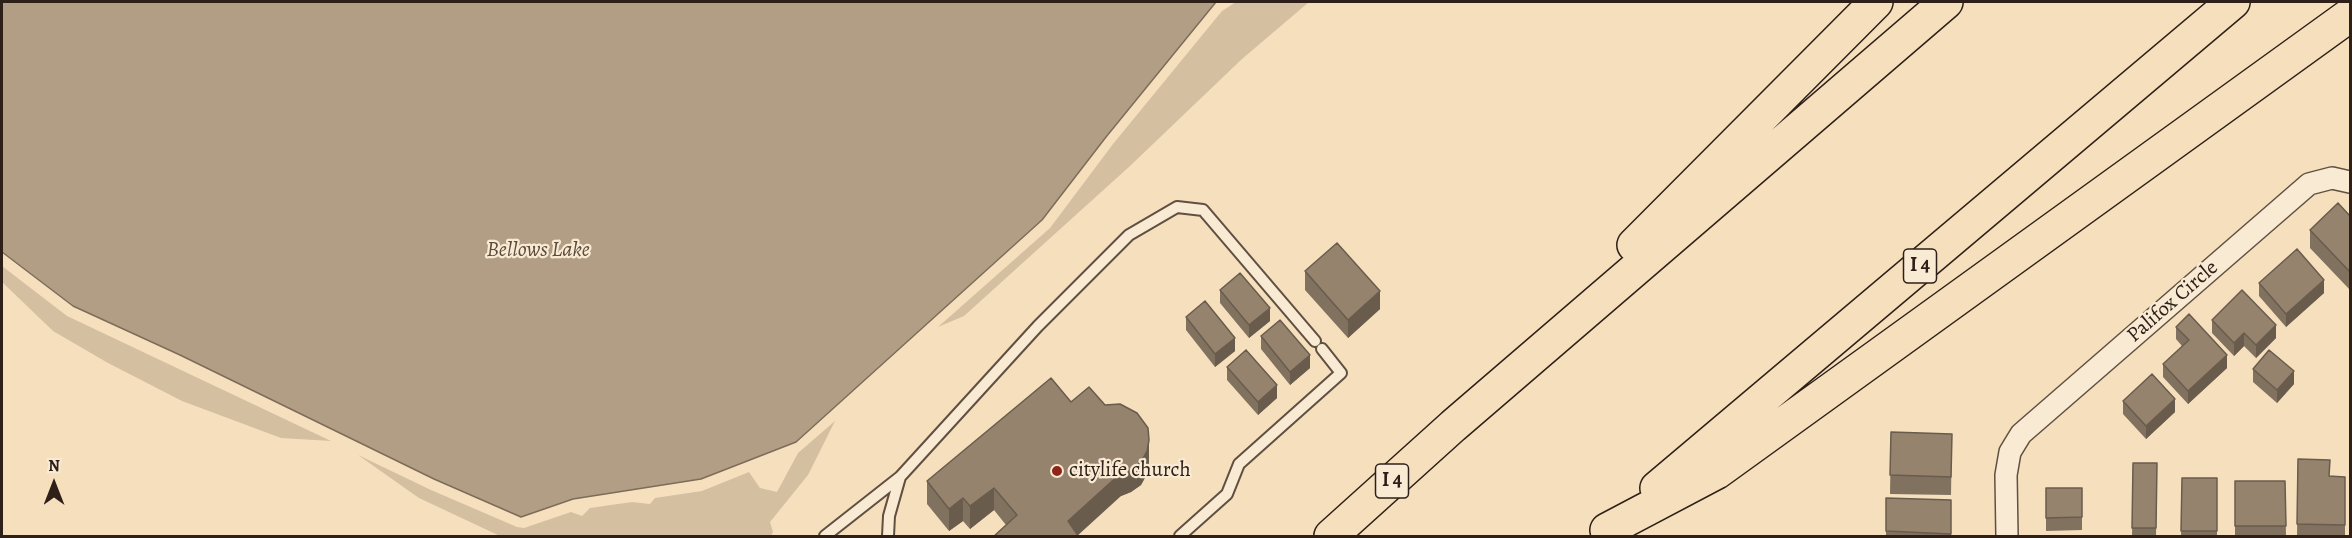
<!DOCTYPE html>
<html>
<head>
<meta charset="utf-8">
<style>
  body { margin:0 }
  #map { position:relative; width:2352px; height:538px; overflow:hidden; background:#f6dfbd; font-family:Alegreya,serif }
  canvas { display:block }
  .frame { position:absolute; inset:0; border:3px solid #2e2018; pointer-events:none }
  .north { position:absolute; left:24px; top:454px; width:60px; height:60px; -webkit-text-stroke:4px #f9ead4; paint-order:stroke; rotate:0deg; font-size:16px; font-weight:700; line-height:24px; text-align:center; color:#2e2018 }
  .north::after { content:''; display:block; margin:auto; width:21px; height:27px; background:#2e2018; clip-path:polygon(50% 0,100% 100%,50% 72%,0 100%) }
</style>
</head>
<body>
<div id="map">
<canvas width="2352" height="538"></canvas>
<div class="frame"></div>
<div class="north">N</div>
</div>
<script>
const context = document.querySelector('canvas').getContext('2d');
context.lineJoin = 'round';
function fill(path, color) { context.fillStyle = color; context.fill(path, 'evenodd'); }
const shape = rows => new Path2D(rows.map(r => 'M' + r).join(''));
function trace(path, color, width, dash) { context.strokeStyle = color; context.lineWidth = width; context.lineCap = dash ? 'butt' : 'round'; context.setLineDash(dash || []); context.stroke(path); }
function label(font, color, halo, rows, align = 'center') {
  context.font = font + ' Alegreya,serif'; context.lineWidth = 4.5; context.setLineDash([]); context.textBaseline = 'middle'; context.strokeStyle = halo; context.fillStyle = color; for (const [text, x, y, turn = 0] of rows) {
    context.save(); context.translate(x, y); context.rotate((+turn || 0) * Math.PI / 180); context.textAlign = isNaN(turn) ? turn : align; if (halo) context.strokeText(text, 0, 0); context.fillText(text, 0, 0); context.restore();
  }
}
fill(shape([
  [1236,2,1309,2,1242,59,1130,166,964,316,938,327,1050,228,1113,144,1222,11],
  [2,266,67,316,331,441,281,438,182,401,108,363,53,331,2,282],
  [835,421,808,475,770,522,773,532,771,536,500,536,419,498,358,455,431,490,517,527,524,528,571,512,582,516,590,508,632,502,650,504,655,498,702,491,749,472,760,488,777,492,798,453]
]), '#d4bfa1');
const water = shape([
  [2,2,1216,2,1106,137,1042,220,796,442,701,479,573,499,521,517,434,479,180,355,73,306,2,252,2,2]
]);
fill(water, '#b29e85');
trace(water, '#7d6c59', 1.5);
const service = shape([
  [825,536,900,477],
  [888,536,889,516,900,477,1038,326,1129,235,1177,207,1203,210,1315,341],
  [1180,536,1227,494,1239,464,1341,373,1322,349]
]);
const minor = shape([
  [2007,536,2006,475,2010,452,2021,434,2309,184,2332,178,2350,182]
]);
const motorway = shape([
  [1634,245,1876,2],
  [1657,488,2233,2],
  [1607,530,1717,472,2350,15],
  [1331,536,1453,426,1946,2]
]);
trace(service, '#605041', 14);
trace(minor, '#605041', 24);
trace(motorway, '#2e2018', 36);
trace(service, '#f9ead4', 10);
trace(minor, '#f9ead4', 21);
trace(motorway, '#f6dfbd', 33);
fill(shape([
  [2350,216,2350,290,2310,248,2310,230],
  [1305,271,1380,309,1348,338,1305,290],
  [2259,283,2324,293,2286,327,2259,296],
  [1220,290,1270,321,1249,338,1220,303],
  [1186,317,1235,351,1215,367,1186,330],
  [2212,320,2276,338,2256,358,2244,346,2234,356,2212,333],
  [2176,327,2227,368,2188,404,2163,377,2163,364,2182,346,2176,339],
  [1261,336,1310,368,1290,385,1261,349],
  [1227,367,1277,398,1258,415,1227,380],
  [2253,369,2294,384,2277,403,2253,382],
  [2123,401,2175,412,2146,439,2123,414],
  [1071,402,1105,405,1149,462,1147,474,1141,485,1131,492,1121,496,1006,525,994,510,970,529,963,521,949,531,927,504,927,481],
  [1891,432,1952,434,1951,495,1890,494],
  [2298,459,2330,476,2345,477,2345,537,2297,537],
  [2133,463,2157,463,2156,537,2132,537],
  [2182,478,2217,478,2217,537,2181,537],
  [2235,481,2285,481,2286,537,2235,537],
  [2046,488,2082,488,2082,530,2046,531],
  [1886,498,1951,500,1951,537,1886,537]
]), '#81715f');
fill(shape([
  [2324,280,2324,293,2286,327,2286,314],
  [1380,291,1380,309,1348,338,1348,320],
  [1270,308,1270,321,1249,338,1249,325],
  [2276,325,2276,338,2256,358,2256,345],
  [2244,333,2244,346,2234,356,2234,343],
  [1235,338,1235,351,1215,367,1215,354],
  [1310,355,1310,368,1290,385,1290,372],
  [2227,355,2227,368,2188,404,2188,391],
  [2294,371,2294,384,2277,403,2277,390],
  [1277,385,1277,398,1258,415,1258,402],
  [2175,399,2175,412,2146,439,2146,426],
  [1149,440,1149,462,1147,474,1141,485,1131,492,1121,496,1076,537,1068,521,1121,473],
  [994,488,994,510,970,529,970,506],
  [963,498,963,521,949,531,949,509]
]), '#695c4d');
const building = shape([
  [2338,203,2350,216,2350,272,2310,230,2338,203],
  [1337,243,1380,291,1348,320,1305,271,1337,243],
  [2297,249,2324,280,2286,314,2259,283,2297,249],
  [1240,273,1270,308,1249,325,1220,290,1240,273],
  [2242,290,2276,325,2256,345,2244,333,2234,343,2212,320,2242,290],
  [1205,301,1235,338,1215,354,1186,317,1205,301],
  [2189,314,2227,355,2188,391,2163,364,2189,340,2176,327,2189,314],
  [1280,320,1310,355,1290,372,1261,336,1280,320],
  [1246,350,1277,385,1258,402,1227,367,1246,350],
  [2269,350,2294,371,2277,390,2253,369,2269,350],
  [2152,374,2175,399,2146,426,2123,401,2152,374],
  [1051,378,1071,402,1089,387,1105,405,1120,404,1137,413,1148,428,1149,440,1147,451,1141,462,1131,470,1121,473,1068,521,1079,537,993,537,1017,515,994,488,970,506,963,498,949,509,927,481,1051,378],
  [1891,432,1952,434,1951,477,1890,475,1891,432],
  [2298,459,2330,460,2329,476,2345,477,2345,525,2297,524,2298,459],
  [2133,463,2157,463,2156,528,2132,528,2133,463],
  [2182,478,2217,478,2217,531,2181,531,2182,478],
  [2235,481,2285,481,2286,526,2235,526,2235,481],
  [2046,488,2082,488,2082,517,2046,518,2046,488],
  [1886,498,1951,500,1951,534,1886,531,1886,498]
]);
fill(building, '#96836e');
trace(building, '#695c4d', 1.5);
for (const [x, y, r, color] of [
  [1057,471,6,"#8f2418"]
]) { const dot = new Path2D(); dot.arc(x, y, r, 0, 2 * Math.PI); context.fillStyle = color; context.fill(dot); trace(dot, '#f9ead4', 2); }
for (const [x, y, w] of [
  [1920,266,33],
  [1392,481,33]
]) { const box = new Path2D(); box.roundRect(x - w / 2, y - 17, w, 34, 4.5); context.fillStyle = '#f9ead4'; context.fill(box); trace(box, '#2e2018', 1.5); }
label('bold 20px', '#2e2018', null, [
  ["I 4",1920,266],
  ["I 4",1392,481]
]);
label('21px', '#2e2018', '#f9ead4', [
  ["Palifox Circle",2173,302,-41]
]);
label('21px', '#2e2018', '#f9ead4', [
  ["citylife church",1069,471]
], 'left');
label('italic 22px', '#5c4c3e', '#f9ead4', [
  ["Bellows Lake",538,251]
]);
</script>
</body>
</html>
